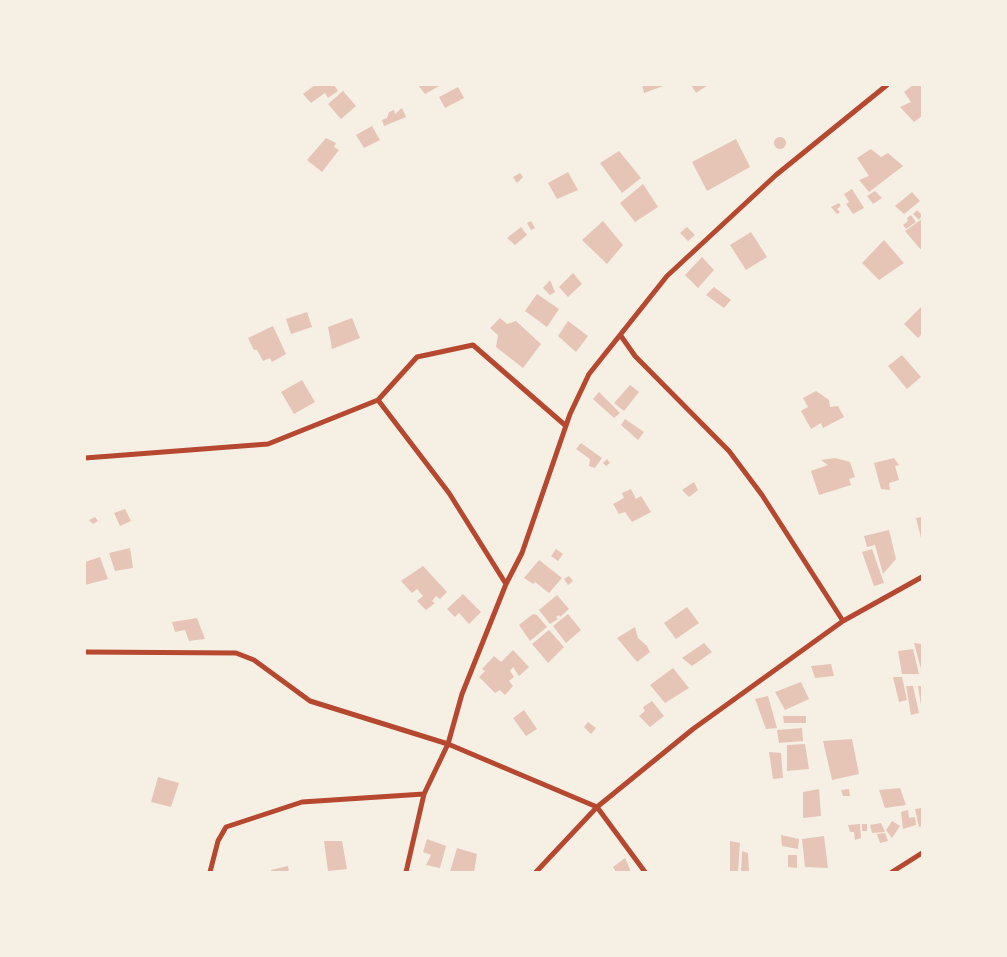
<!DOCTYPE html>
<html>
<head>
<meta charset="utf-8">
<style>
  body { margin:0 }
  #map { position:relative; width:1007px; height:957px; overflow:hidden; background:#f6efe4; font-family:Bitter,serif }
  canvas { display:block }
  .frame { position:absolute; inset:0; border:86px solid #f6efe4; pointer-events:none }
</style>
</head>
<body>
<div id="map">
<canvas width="1007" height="957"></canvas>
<div class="frame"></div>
</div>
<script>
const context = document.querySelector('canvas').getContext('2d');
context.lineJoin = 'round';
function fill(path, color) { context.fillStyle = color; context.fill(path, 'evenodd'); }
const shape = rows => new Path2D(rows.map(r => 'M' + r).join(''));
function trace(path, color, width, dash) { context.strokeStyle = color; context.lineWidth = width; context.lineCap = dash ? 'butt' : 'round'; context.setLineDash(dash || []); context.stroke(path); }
fill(shape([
  [315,85,334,85,338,91,328,98,325,93,311,103,303,94],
  [418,85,441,85,425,94],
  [642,85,666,85,644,93],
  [691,85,708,85,696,93],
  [913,85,922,86,922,116,914,122,900,107,911,102,904,92],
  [458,87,464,98,445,108,439,97],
  [343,91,356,106,341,119,328,104],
  [402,108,406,117,384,126,382,120,387,118,389,112,394,110,395,114],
  [372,126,380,140,364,148,356,135],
  '774 143a6 6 0 1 1 12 0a6 6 0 1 1-12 0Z',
  [326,138,336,143,334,147,339,150,322,172,307,160],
  [736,139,750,167,707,191,692,162],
  [871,149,881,157,888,153,903,166,869,192,859,180,869,176,857,158],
  [619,151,641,178,622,193,600,163],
  [568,172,578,190,557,199,548,183],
  [520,173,523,177,517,183,513,177],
  [643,184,658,207,635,222,620,203],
  [852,189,864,208,853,214,846,204,849,202,844,194],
  [875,191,882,198,873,204,867,196],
  [912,192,920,201,904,214,895,206],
  [839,203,841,206,837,209,840,212,837,214,831,207],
  [917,210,922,215,919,220,913,214],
  [911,215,916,222,906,229,903,225,908,221,907,218],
  [922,219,922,251,905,231],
  [531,221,535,228,531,230,527,223],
  [603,221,623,245,607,264,582,240],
  [521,227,527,235,515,245,507,238],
  [687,227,695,235,688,241,680,233],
  [751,232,767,257,746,270,730,245],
  [884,240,904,263,879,280,862,263],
  [702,257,714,270,698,288,685,275],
  [573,273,582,284,568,297,559,287],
  [550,280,555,292,550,295,543,288],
  [714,287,731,300,724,308,706,295],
  [537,294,559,309,547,327,525,311],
  [922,306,922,334,918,338,904,324],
  [307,312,312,327,291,334,286,319],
  [352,318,360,338,332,349,328,327],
  [500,318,507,324,516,321,541,344,523,368,496,347,498,335,490,328],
  [568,321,588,336,576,352,558,336],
  [273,326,286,354,272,362,270,358,263,361,257,350,254,350,248,338],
  [902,355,921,377,907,389,888,366],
  [302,380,315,402,294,414,281,392],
  [630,385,639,392,624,411,614,403],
  [816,391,829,400,830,407,838,406,844,417,823,428,821,423,811,429,801,411,808,407,803,398],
  [599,392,620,413,614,418,593,399],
  [625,419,644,432,638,440,621,425],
  [581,443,602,458,595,468,589,466,590,459,576,449],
  [835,458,850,462,855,477,849,479,851,485,819,495,811,471,828,465,821,460],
  [894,458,899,465,895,466,899,480,889,483,890,490,881,489,874,463],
  [607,459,610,463,606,466,603,463],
  [694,482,698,490,689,497,682,490],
  [631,489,636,499,641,496,651,512,632,522,625,512,619,514,613,504,624,498,622,493],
  [125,509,131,521,120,526,114,513],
  [95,517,98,521,93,524,89,520],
  [922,517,922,538,921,538,916,518],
  [889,530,896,559,883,574,875,545,867,547,864,536],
  [130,548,133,568,115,571,109,553],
  [556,549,563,554,558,561,551,556],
  [872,549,884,583,874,586,862,552],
  [100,557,108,579,85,585,85,562],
  [539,560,562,578,549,593,535,582,533,584,524,578],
  [423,566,447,592,440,599,436,596,432,601,435,603,426,610,417,601,423,596,417,589,412,593,401,581],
  [569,576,573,581,568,585,564,579],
  [463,594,481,612,469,624,459,613,455,617,447,609],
  [557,595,569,609,560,617,559,615,556,617,558,619,550,624,539,610],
  [687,607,699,623,676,639,664,623],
  [533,614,537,615,547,627,530,641,519,625],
  [568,614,581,630,566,643,553,626],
  [197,618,205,639,189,641,185,630,175,632,172,622],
  [635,627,638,638,647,646,650,652,637,662,617,638],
  [549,630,564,647,548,663,532,644],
  [704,643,712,652,692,666,682,658],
  [914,643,922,644,922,669,921,669],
  [913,649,919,674,902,674,898,651],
  [513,650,529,667,519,676,513,667,510,671,514,677,509,681,513,686,505,695,500,690,495,693,479,677,485,671,482,669,494,656,501,662],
  [831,664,834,676,815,678,811,666],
  [673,668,689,688,665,703,650,685],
  [893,677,902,677,907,700,899,702],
  [801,682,809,699,785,710,775,692],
  [906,686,913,686,919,713,911,715],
  [918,686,922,686,922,705,921,705],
  [768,696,777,728,766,729,755,699],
  [652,701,664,716,650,727,639,716,645,711,643,707],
  [524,710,537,729,526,736,513,718],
  [783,716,806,716,806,723,784,723],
  [588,722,596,728,591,734,584,727],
  [802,728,803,741,779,743,777,730],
  [852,739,859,774,832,780,823,741],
  [805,744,809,769,787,771,787,745],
  [769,752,781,753,783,778,773,779],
  [158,777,179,783,171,807,151,802],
  [900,788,906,805,885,808,879,790],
  [819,789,821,816,803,818,803,792],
  [849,789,850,796,843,796,841,790],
  [922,808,922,826,919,827,915,809],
  [908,810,909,818,915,817,916,825,903,829,901,812],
  [892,821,900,826,892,838,886,830],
  [881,823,885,832,872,833,870,825],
  [860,824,861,838,855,840,854,832,850,832,848,825],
  [862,824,867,824,867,831,862,831],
  [885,833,888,841,880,843,877,834],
  [781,835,799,839,798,849,782,846],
  [824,836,828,868,805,867,802,839],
  [427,839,446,846,440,868,426,865,431,855,423,852],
  [324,841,342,841,347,869,328,871],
  [730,841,740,843,738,872,730,872],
  [457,848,477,854,474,872,450,872],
  [742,851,748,853,749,872,741,872],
  [788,855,797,855,797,868,788,867],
  [625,858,631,872,616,872,613,867],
  [288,866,289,872,272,872,271,870]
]), '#e6c5b7');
trace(shape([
  [621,336,635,356,729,451,762,495,843,621],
  [378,400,449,493,506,584],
  [85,458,268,444,378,400,417,357,473,345,566,426],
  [85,652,236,653,254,660,310,701,448,744,597,807,645,872],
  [210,872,218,841,226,827,302,802,424,794],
  [406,872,424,794,448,744,462,694,506,584,522,553,570,414,589,374,667,276,776,175,887,85],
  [536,872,597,807,693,729,843,621,922,577],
  [892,872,922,853]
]), '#b5482f', 5);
</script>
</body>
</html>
